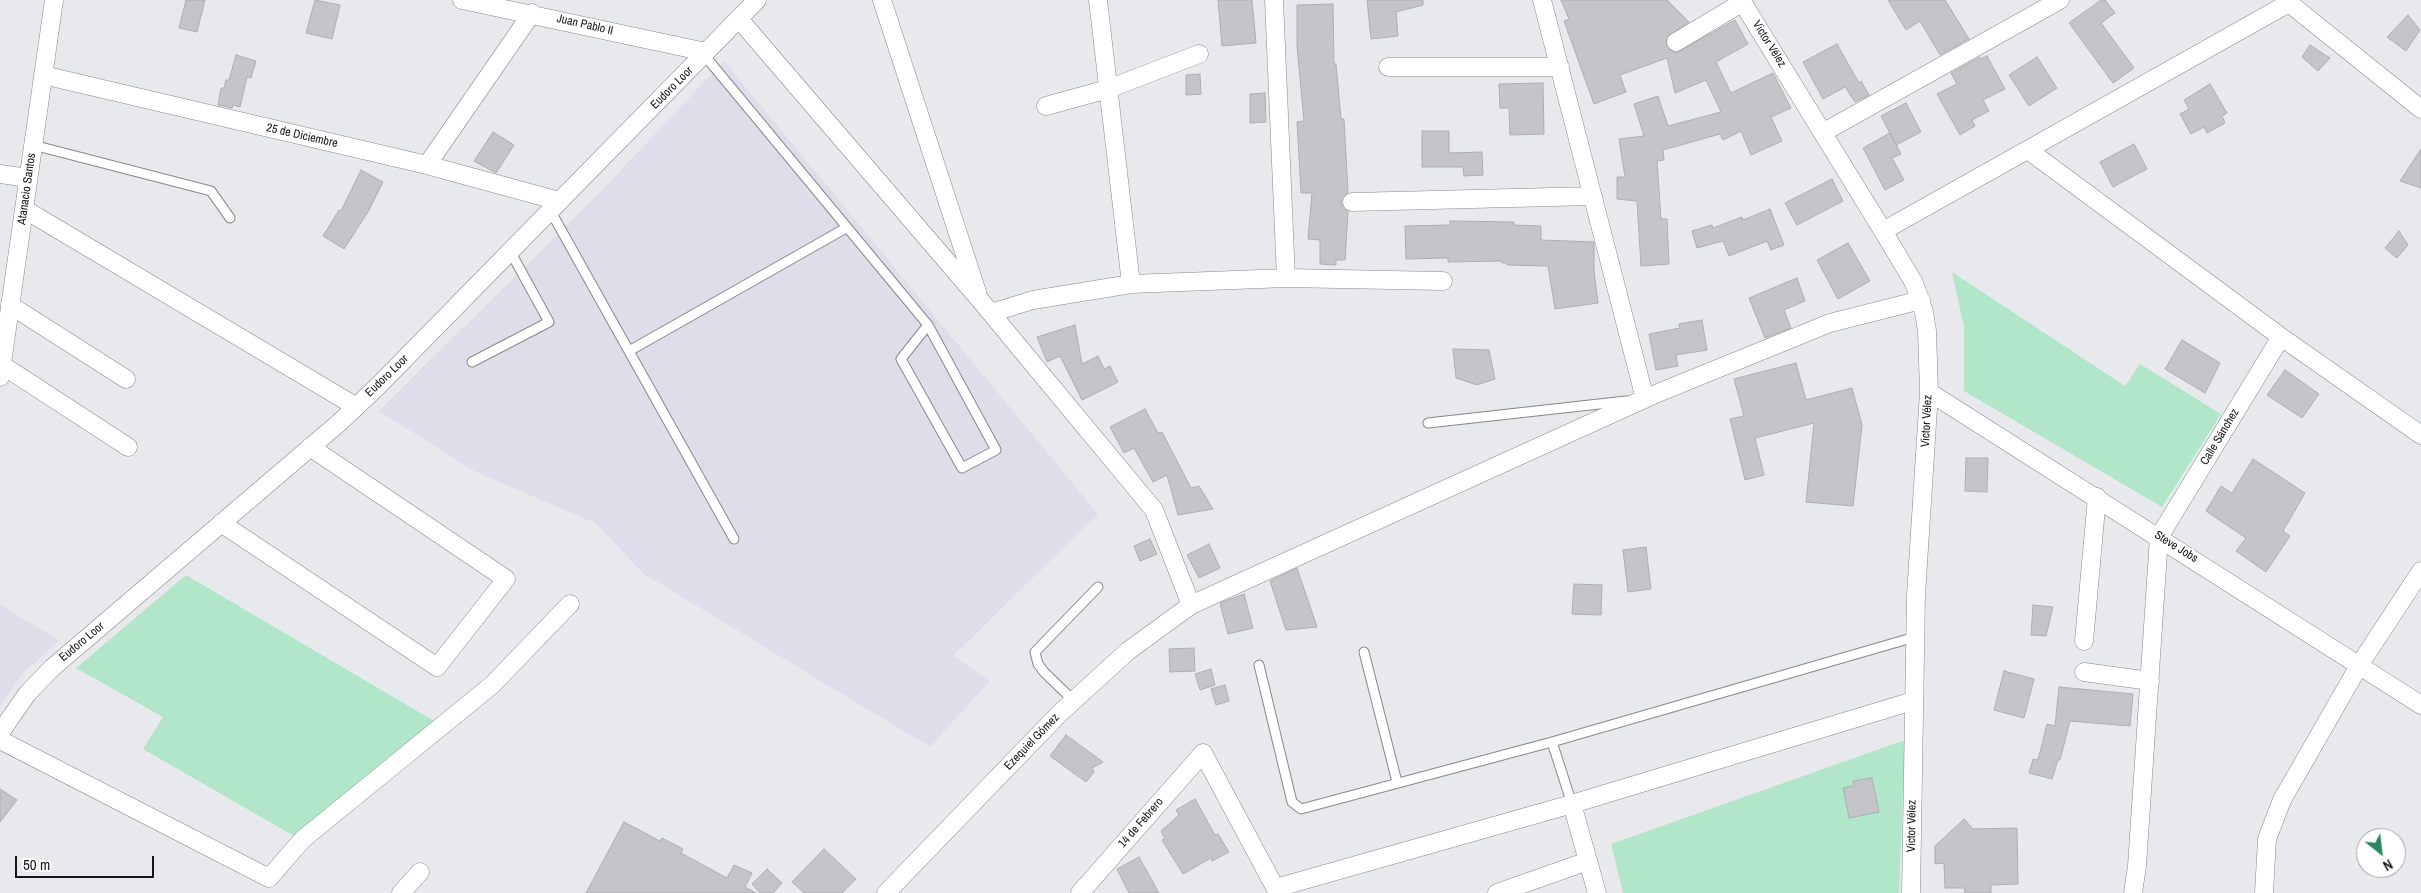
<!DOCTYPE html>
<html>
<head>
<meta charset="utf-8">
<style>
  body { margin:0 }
  #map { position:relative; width:2421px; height:893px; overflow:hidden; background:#e8e9ed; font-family:"Archivo Narrow",sans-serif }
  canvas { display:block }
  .north { position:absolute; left:2356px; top:828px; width:50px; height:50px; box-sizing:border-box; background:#fff; border:1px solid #a2a2a3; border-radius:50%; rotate:151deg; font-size:14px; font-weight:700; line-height:20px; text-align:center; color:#161618 }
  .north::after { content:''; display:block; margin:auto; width:18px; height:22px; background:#2c875d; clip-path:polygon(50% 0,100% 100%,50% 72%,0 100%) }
  .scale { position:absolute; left:15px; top:856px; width:139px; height:22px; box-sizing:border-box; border:2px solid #161618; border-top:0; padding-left:6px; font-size:15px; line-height:18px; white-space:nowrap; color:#161618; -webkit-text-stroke:4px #fff; paint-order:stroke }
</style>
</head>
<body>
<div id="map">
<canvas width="2421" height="893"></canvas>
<div class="north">N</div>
<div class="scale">50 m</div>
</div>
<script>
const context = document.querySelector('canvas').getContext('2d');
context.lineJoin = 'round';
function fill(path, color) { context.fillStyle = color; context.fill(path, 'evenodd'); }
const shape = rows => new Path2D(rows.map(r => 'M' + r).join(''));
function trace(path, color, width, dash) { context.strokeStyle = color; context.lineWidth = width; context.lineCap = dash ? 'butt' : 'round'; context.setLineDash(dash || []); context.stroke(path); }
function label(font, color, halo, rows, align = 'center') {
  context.font = font + ' "Archivo Narrow",sans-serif'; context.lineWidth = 4; context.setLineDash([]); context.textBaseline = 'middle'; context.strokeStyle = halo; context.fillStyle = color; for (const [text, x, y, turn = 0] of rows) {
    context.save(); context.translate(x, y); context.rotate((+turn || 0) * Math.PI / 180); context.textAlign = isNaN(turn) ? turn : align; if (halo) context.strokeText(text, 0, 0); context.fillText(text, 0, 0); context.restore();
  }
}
fill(shape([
  [724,61,1098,514,953,656,990,681,930,747,644,574,595,523,474,471,379,411,602,190],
  [0,604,59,641,24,672,0,706]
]), '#dddee9');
fill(shape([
  [1952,272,2125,386,2140,364,2221,414,2162,507,1964,391,1964,327],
  [186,575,434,721,294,836,143,749,163,717,76,668],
  [1905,740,1899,893,1623,893,1611,844]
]), '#b1e7c8');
const building = shape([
  [186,0,205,0,197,32,179,28,186,0],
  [315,0,340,5,332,39,306,33,315,0],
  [1218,0,1252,0,1256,43,1222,46,1218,0],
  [1367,0,1423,0,1423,5,1396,12,1398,36,1371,39,1367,0],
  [1561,0,1667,0,1689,22,1667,37,1667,48,1676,53,1735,20,1748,44,1716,62,1731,93,1773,73,1791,108,1771,117,1782,141,1751,155,1741,131,1723,140,1720,134,1663,150,1664,160,1657,161,1661,219,1667,219,1669,264,1641,266,1637,201,1617,199,1617,177,1625,177,1619,139,1644,136,1634,104,1658,96,1668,126,1721,112,1706,80,1675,93,1667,58,1620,75,1626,92,1594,104,1564,21,1569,19,1561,0],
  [1888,0,1945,0,1969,39,1940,55,1920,21,1906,30,1888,0],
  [2101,0,2105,0,2115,13,2101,23,2134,68,2113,83,2069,23,2101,0],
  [1333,4,1334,64,1336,64,1341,119,1344,119,1348,192,1341,202,1343,208,1348,212,1345,260,1336,260,1336,265,1320,264,1320,240,1308,239,1312,193,1301,193,1297,122,1304,121,1297,46,1297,5,1333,4],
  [2408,15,2420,30,2406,51,2387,37,2408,15],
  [1837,44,1859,83,1861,81,1869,95,1855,102,1845,87,1823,99,1803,62,1837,44],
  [2310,45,2330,58,2318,71,2302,57,2310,45],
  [236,55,256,61,251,78,247,77,240,107,233,105,232,108,218,105,221,88,224,88,226,80,229,80,236,55],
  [1987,56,2005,89,1983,100,1989,111,1972,120,1975,126,1960,135,1937,94,1957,84,1951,73,1980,57,1981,59,1987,56],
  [2037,57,2057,88,2029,106,2009,75,2037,57],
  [1200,74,1201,94,1186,95,1186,75,1200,74],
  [1543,83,1544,134,1510,135,1509,108,1500,108,1499,84,1543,83],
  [2210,84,2227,113,2222,116,2225,123,2207,133,2204,127,2191,134,2180,114,2189,109,2184,100,2210,84],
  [1265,93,1266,122,1250,123,1250,94,1265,93],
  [1906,103,1921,132,1896,145,1881,116,1906,103],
  [1422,131,1449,131,1449,153,1482,152,1483,175,1464,176,1463,167,1422,167,1422,131],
  [493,132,514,145,496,173,474,161,493,132],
  [1890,133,1901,154,1892,158,1904,180,1885,190,1863,148,1890,133],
  [2134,144,2147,169,2113,187,2100,162,2134,144],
  [2421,149,2421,188,2400,181,2421,149],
  [361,170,383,182,368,212,344,249,323,236,339,210,341,211,361,170],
  [1832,179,1843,201,1797,225,1785,203,1832,179],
  [1770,209,1784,245,1771,250,1767,241,1729,256,1723,241,1697,248,1692,231,1712,225,1713,228,1742,217,1743,220,1770,209],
  [1450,221,1514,222,1514,225,1541,226,1541,240,1594,242,1594,271,1598,303,1555,309,1548,266,1507,265,1507,263,1502,263,1502,261,1448,262,1448,258,1406,259,1405,226,1450,225,1450,221],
  [2399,231,2408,245,2397,258,2385,248,2399,231],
  [1848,243,1870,281,1838,299,1817,260,1848,243],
  [1797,278,1805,301,1784,310,1791,328,1765,338,1749,298,1797,278],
  [1702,320,1707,350,1676,355,1678,366,1656,370,1649,334,1680,328,1679,324,1702,320],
  [1075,325,1082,364,1098,356,1104,369,1110,366,1118,382,1082,400,1060,356,1047,362,1037,337,1075,325],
  [2182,340,2220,363,2205,393,2165,369,2182,340],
  [1453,349,1489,350,1495,379,1477,385,1456,378,1453,349],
  [1796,363,1806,400,1852,388,1862,425,1853,506,1806,502,1814,423,1755,438,1764,475,1745,480,1730,419,1744,416,1734,379,1796,363],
  [2285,370,2319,394,2302,418,2267,395,2285,370],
  [1145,409,1158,433,1162,432,1191,488,1199,486,1213,509,1178,515,1167,475,1153,482,1134,448,1124,453,1110,427,1145,409],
  [1966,458,1988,458,1987,492,1965,491,1966,458],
  [2253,459,2305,493,2283,531,2290,536,2266,572,2236,551,2246,538,2206,511,2221,486,2232,493,2253,459],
  [1150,539,1157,554,1140,561,1134,546,1150,539],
  [1209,544,1220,568,1199,578,1187,555,1209,544],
  [1646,547,1651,589,1628,592,1623,550,1646,547],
  [1297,568,1317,627,1286,630,1270,581,1297,568],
  [1574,584,1602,585,1601,615,1572,614,1574,584],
  [1244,594,1253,628,1228,634,1220,603,1244,594],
  [2033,605,2053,607,2046,636,2031,635,2033,605],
  [1194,648,1195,671,1170,672,1169,649,1194,648],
  [1211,669,1215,685,1200,690,1195,674,1211,669],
  [2004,671,2034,679,2024,718,1994,710,2004,671],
  [1225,685,1229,701,1216,705,1211,689,1225,685],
  [2059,687,2133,694,2130,726,2070,721,2060,760,2058,760,2052,779,2029,773,2033,759,2038,760,2047,724,2055,726,2059,687],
  [1066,735,1103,762,1092,768,1094,772,1086,782,1050,756,1066,735],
  [1872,778,1879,812,1849,818,1843,788,1854,786,1853,781,1872,778],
  [0,789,17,800,0,822,0,789],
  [1195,799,1215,835,1218,834,1229,852,1212,861,1211,858,1183,874,1162,840,1165,839,1161,831,1179,815,1176,810,1195,799],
  [1964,819,1973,829,2017,828,2018,884,1991,885,1991,893,1965,893,1964,888,1945,888,1944,863,1935,864,1935,846,1964,819],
  [624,822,660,841,662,838,683,849,681,853,727,878,734,865,752,873,745,887,756,893,586,893,624,822],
  [824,849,856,879,842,893,804,893,792,882,824,849],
  [1139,857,1159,893,1129,893,1117,869,1139,857],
  [767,869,782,883,773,893,760,893,752,884,767,869]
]);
fill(building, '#c5c5c9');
trace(building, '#aeaeb2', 1);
const lane = shape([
  [705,56,928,325,996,450,962,468,901,359,928,325],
  [33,145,211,191,230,218],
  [550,210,734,539],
  [629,351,846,228],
  [472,362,549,322,510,251],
  [1428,423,1626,401],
  [1364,652,1397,782],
  [1259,665,1292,802,1301,809,1552,742,1915,637],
  [1074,701,1044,672,1038,664,1035,652,1098,587],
  [1552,742,1572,804]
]);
const street = shape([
  [462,0,706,52],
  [882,0,977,292],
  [1274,0,1286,278],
  [1542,0,1645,399],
  [1741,0,1883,231,1914,283,1924,312,1927,331,1929,392,1916,595,1911,893],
  [739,19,980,300,1154,510,1191,605],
  [1676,42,1743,2],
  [1388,67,1560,67],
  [43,75,427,165,559,201],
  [1046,106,1108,89,1199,54],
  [1824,132,2060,0],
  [2028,150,2281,337,2421,435],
  [427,165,532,13],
  [0,174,28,178],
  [1352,202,1593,196],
  [24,209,355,406],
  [1883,231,2289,3,2421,109],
  [1130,277,1131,284,1286,278,1443,281],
  [10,305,126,379],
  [991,313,1033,300,1131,284,1098,0],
  [2,365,128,447],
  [0,377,54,0],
  [1929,392,2421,705],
  [221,523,437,667,506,579,310,447],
  [2084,641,2097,497],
  [2084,672,2150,681],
  [0,733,27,694,52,668,340,422,378,386,757,0],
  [0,740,269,878,303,839,492,685,570,604],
  [1572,804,1597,893],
  [401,893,420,872],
  [886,893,1060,713,1128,651,1191,605,1653,395,1830,323,1921,300],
  [1080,893,1203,753,1278,893],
  [1278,893,1276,888,1572,804,1913,701],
  [1497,893,1588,861],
  [2133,893,2137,866,2159,537,2281,337],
  [2264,893,2267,839,2282,800,2360,664,2421,571]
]);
trace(lane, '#88888c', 11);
trace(street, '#88888c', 19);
trace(lane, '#fff', 9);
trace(street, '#fff', 18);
label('12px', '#161618', '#fff', [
  ["Juan Pablo II",585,25,13],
  ["Victor Vélez",1769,44,58],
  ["Eudoro Loor",672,88,-45],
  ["25 de Diciembre",302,136,13],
  ["Atanacio Santos",27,189,-82],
  ["Eudoro Loor",387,376,-44],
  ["Victor Vélez",1927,421,-87],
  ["Calle Sánchez",2220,437,-59],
  ["Steve Jobs",2176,547,32],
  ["Eudoro Loor",82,642,-40],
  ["Ezequiel Gómez",1032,742,-46],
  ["14 de Febrero",1141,823,-49],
  ["Victor Vélez",1912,826,-89]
]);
</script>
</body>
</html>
